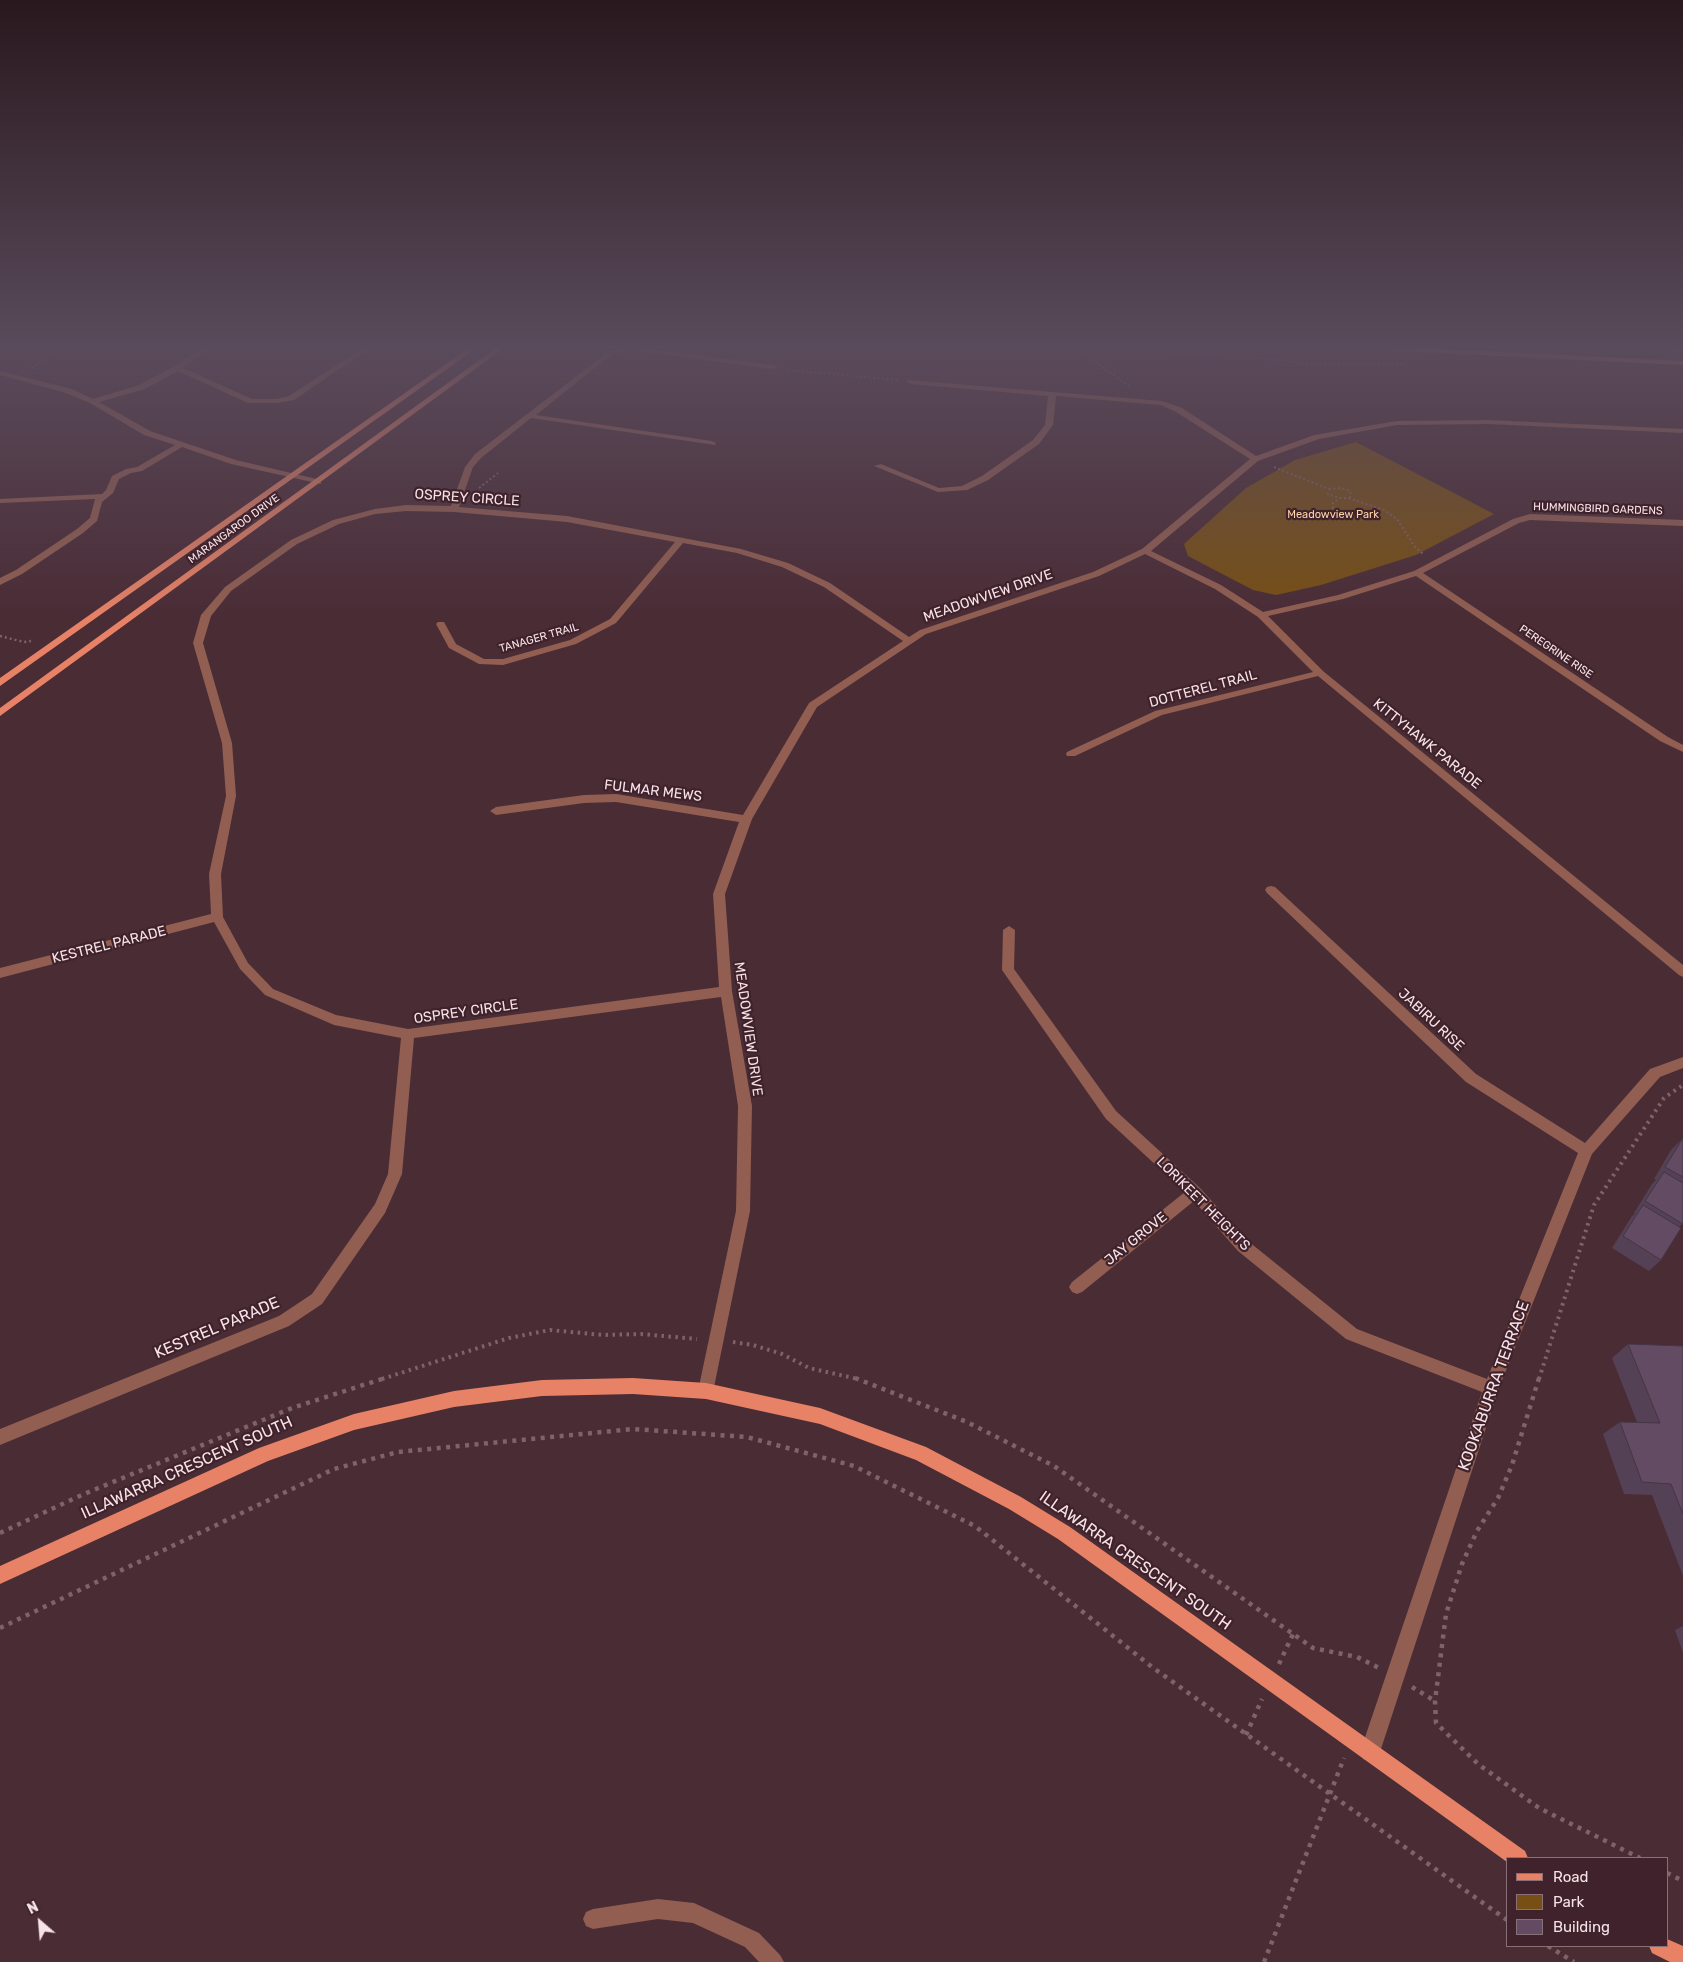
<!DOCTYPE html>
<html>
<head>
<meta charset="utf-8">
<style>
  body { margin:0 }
  #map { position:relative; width:1683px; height:1962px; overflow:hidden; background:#4a2c35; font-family:Rubik,sans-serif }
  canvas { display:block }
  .legend { position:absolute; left:1506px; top:1857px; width:162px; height:90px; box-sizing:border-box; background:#3f222b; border:1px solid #896f76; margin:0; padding:6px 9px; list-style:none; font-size:15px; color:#f7e3e7 }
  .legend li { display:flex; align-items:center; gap:10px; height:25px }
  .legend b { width:25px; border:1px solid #896f76 }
  .north { position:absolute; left:15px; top:1897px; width:50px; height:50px; -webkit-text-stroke:4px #3f222b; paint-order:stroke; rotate:333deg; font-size:14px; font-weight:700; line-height:20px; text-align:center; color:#f7e3e7 }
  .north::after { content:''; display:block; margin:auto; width:18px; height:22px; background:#f7e3e7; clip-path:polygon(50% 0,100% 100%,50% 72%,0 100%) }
</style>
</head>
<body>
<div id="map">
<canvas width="1683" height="1962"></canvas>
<ul class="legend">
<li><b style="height:6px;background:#e88266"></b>Road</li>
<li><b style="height:14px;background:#774f14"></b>Park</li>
<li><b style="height:14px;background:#634c63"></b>Building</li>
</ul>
<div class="north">N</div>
</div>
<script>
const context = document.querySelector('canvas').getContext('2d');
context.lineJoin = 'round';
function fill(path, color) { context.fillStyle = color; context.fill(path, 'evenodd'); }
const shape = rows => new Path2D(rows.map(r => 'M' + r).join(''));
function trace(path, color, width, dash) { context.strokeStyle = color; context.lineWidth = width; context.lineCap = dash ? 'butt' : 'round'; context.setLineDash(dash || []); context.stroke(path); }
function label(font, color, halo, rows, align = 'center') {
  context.font = font + ' Rubik,sans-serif'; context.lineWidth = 4.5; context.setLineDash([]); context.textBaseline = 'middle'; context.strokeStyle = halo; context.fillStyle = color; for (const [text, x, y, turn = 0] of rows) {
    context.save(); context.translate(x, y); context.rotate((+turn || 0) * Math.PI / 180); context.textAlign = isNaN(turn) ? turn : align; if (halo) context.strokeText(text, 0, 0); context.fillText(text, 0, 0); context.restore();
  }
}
fill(shape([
  [1356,442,1494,514,1416,555,1321,585,1276,595,1253,590,1188,556,1184,544,1246,488,1295,460]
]), '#774f14');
trace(shape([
  [1064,345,1262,358,1312,364,1403,364],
  [1073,346,1129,386],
  [32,368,64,345],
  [788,370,899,380],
  [1274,467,1329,489,1328,494,1339,498,1348,498,1384,510,1397,519,1415,547,1424,555],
  [479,488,498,473],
  [1329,489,1341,488,1350,491,1351,496,1349,498],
  [1338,516,1333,510,1333,503,1339,499]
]), '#7e636b', 2, [2, 2.5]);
trace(shape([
  [0,636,24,642,31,641]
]), '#7e636b', 2.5, [2, 3]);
trace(shape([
  [733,1342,753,1345,782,1354,809,1368,858,1379],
  [382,1379,509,1338,550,1330,603,1335,641,1334,697,1339],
  [1539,1379,1594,1205,1664,1098,1683,1085]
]), '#7e636b', 4, [2.5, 4.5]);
trace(shape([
  [855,1378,967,1422,1054,1466,1313,1648,1357,1657,1379,1668],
  [1539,1378,1512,1465,1498,1498,1477,1531,1462,1564,1446,1614,1435,1701,1436,1723,1478,1764,1539,1808,1640,1858],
  [0,1533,84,1494,292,1408,385,1378],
  [0,1628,334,1469,398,1452,633,1429,747,1437,854,1466,975,1526,1152,1667,1507,1920],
  [1279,1664,1293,1634],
  [1412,1687,1435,1701],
  [1246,1735,1262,1699],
  [1667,1873,1683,1881],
  [1548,1946,1574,1962],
  [1264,1962,1344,1758]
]), '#7e636b', 4.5, [4, 5.5]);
fill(shape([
  [206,345,214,345,183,368,252,399,277,399,289,396,367,345,375,345,294,400,277,403,248,403,178,371,145,389,99,402,150,431,236,460,321,480,321,484,231,464,182,447,142,471,131,473,119,479,113,493,102,502,97,521,83,533,22,574,0,585,0,578,16,570,77,529,90,518,95,499,0,503,0,499,102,494,106,490,112,476,126,469,137,467,175,445,144,435,90,403,66,393,0,375,0,371,72,389,93,399,139,385,175,366,206,345],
  [623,347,636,347,773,365,777,367,773,369,636,351,623,351,612,354,536,415,712,441,716,443,715,445,531,418,481,458,473,467,459,507,567,516,741,549,788,563,830,583,909,637,920,630,1093,572,1142,549,1250,459,1176,412,1161,405,1056,396,1053,425,1039,444,988,480,967,490,938,492,874,466,881,464,939,488,962,486,982,476,1033,440,1045,425,1048,396,911,384,907,382,908,380,1162,401,1182,408,1256,456,1314,435,1397,421,1488,420,1683,429,1683,433,1488,424,1397,425,1319,439,1258,461,1151,551,1221,585,1263,612,1338,595,1414,571,1513,519,1530,514,1683,520,1683,526,1530,520,1519,523,1423,573,1668,737,1683,745,1683,752,1660,741,1416,576,1343,599,1268,616,1323,671,1683,965,1683,977,1679,975,1318,676,1162,715,1075,756,1067,756,1066,754,1067,752,1155,711,1313,672,1258,617,1215,589,1145,554,1099,576,926,634,817,707,752,819,725,894,732,991,752,1106,750,1211,712,1397,706,1399,700,1397,698,1391,736,1211,738,1106,721,997,414,1038,402,1174,385,1213,322,1304,289,1326,0,1445,0,1429,279,1316,312,1294,375,1204,388,1174,401,1038,334,1025,265,995,240,969,214,922,0,978,0,968,211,914,209,874,226,796,222,743,193,643,201,615,225,587,291,540,333,520,375,509,406,505,451,506,465,467,475,454,608,352,623,347],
  [406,511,454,512,567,522,675,542,610,619,570,640,503,659,484,659,456,644,444,622,438,622,436,624,449,648,479,664,503,665,576,644,616,623,683,543,737,553,782,567,824,587,903,641,809,703,743,815,616,794,584,795,496,807,490,811,496,815,584,803,616,802,739,822,713,894,719,987,408,1029,336,1015,273,989,248,963,223,917,221,874,236,796,232,743,203,643,211,616,231,591,297,544,339,524,375,514,406,511],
  [1271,886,1275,887,1476,1074,1585,1143,1650,1069,1683,1057,1683,1068,1660,1077,1592,1154,1499,1388,1380,1752,1377,1759,1370,1762,1363,1759,1360,1752,1482,1392,1346,1339,1238,1251,1194,1201,1082,1292,1077,1294,1072,1292,1069,1287,1072,1282,1185,1192,1106,1119,1002,970,1003,930,1009,926,1015,930,1014,969,1116,1111,1200,1188,1248,1241,1357,1329,1487,1379,1578,1153,1466,1082,1267,893,1265,890,1267,887,1271,886],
  [658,1899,694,1903,759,1933,780,1955,784,1962,759,1962,745,1947,693,1923,658,1919,593,1929,586,1926,583,1919,586,1912,593,1909,658,1899]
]), '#915e51');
fill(shape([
  [473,345,481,345,0,686,0,678,473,345],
  [500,345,508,345,0,716,0,708,500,345],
  [1317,345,1369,345,1683,361,1683,365,1320,347,1317,345],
  [1589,345,1683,347,1683,351,1592,347,1589,345],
  [633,1378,706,1383,820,1408,926,1447,1021,1497,1070,1527,1525,1851,1528,1858,1507,1858,1507,1862,1058,1539,1009,1509,916,1460,820,1424,706,1399,633,1394,542,1396,454,1407,354,1430,268,1461,0,1584,0,1566,259,1448,354,1414,454,1391,542,1380,633,1378],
  [1667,1939,1683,1946,1683,1962,1670,1962,1652,1953,1649,1946,1667,1946,1667,1939]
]), '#e88266');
fill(shape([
  [1683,1138,1683,1223,1679,1227,1661,1260,1649,1271,1612,1248,1632,1216,1635,1214,1634,1213,1652,1184,1656,1180,1654,1179,1671,1150],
  [1628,1344,1683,1346,1683,1576,1652,1495,1624,1494,1603,1434,1620,1422,1637,1422,1612,1358],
  [1683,1626,1683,1653,1675,1630]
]), '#554155');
const building = shape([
  [1683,1138,1683,1177,1665,1167,1683,1138],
  [1664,1172,1683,1183,1683,1224,1645,1201,1664,1172],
  [1643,1205,1681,1228,1661,1260,1623,1236,1643,1205],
  [1628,1344,1683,1346,1683,1514,1671,1484,1642,1482,1620,1422,1660,1423,1628,1344]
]);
fill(building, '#634c63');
trace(building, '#453545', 1);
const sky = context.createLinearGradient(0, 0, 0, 620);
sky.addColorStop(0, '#29181d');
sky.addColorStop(0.56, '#5a4b5c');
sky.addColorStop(1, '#5a4b5c00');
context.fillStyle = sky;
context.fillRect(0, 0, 1683, 620);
label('11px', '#f7e3e7', '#3f222b', [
  ["HUMMINGBIRD GARDENS",1598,509,2],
  ["MARANGAROO DRIVE",234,529,-36],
  ["TANAGER TRAIL",539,638,-16],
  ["PEREGRINE RISE",1556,652,34]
]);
label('11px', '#fdd5a7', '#3f222b', [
  ["Meadowview Park",1333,515]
]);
label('14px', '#f7e3e7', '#3f222b', [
  ["OSPREY CIRCLE",467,498,4],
  ["MEADOWVIEW DRIVE",988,596,-19],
  ["DOTTEREL TRAIL",1203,689,-15],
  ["KITTYHAWK PARADE",1427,744,39],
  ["FULMAR MEWS",653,791,7],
  ["KESTREL PARADE",109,945,-14],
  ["OSPREY CIRCLE",466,1012,-8],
  ["JABIRU RISE",1431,1020,43],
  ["MEADOWVIEW DRIVE",748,1029,82],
  ["LORIKEET HEIGHTS",1203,1204,45],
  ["JAY GROVE",1136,1239,-39]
]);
label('16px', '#f7e3e7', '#3f222b', [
  ["KESTREL PARADE",217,1328,-23],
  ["KOOKABURRA TERRACE",1494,1386,-70],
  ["ILLAWARRA CRESCENT SOUTH",187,1468,-24],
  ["ILLAWARRA CRESCENT SOUTH",1135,1561,35]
]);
</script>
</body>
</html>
